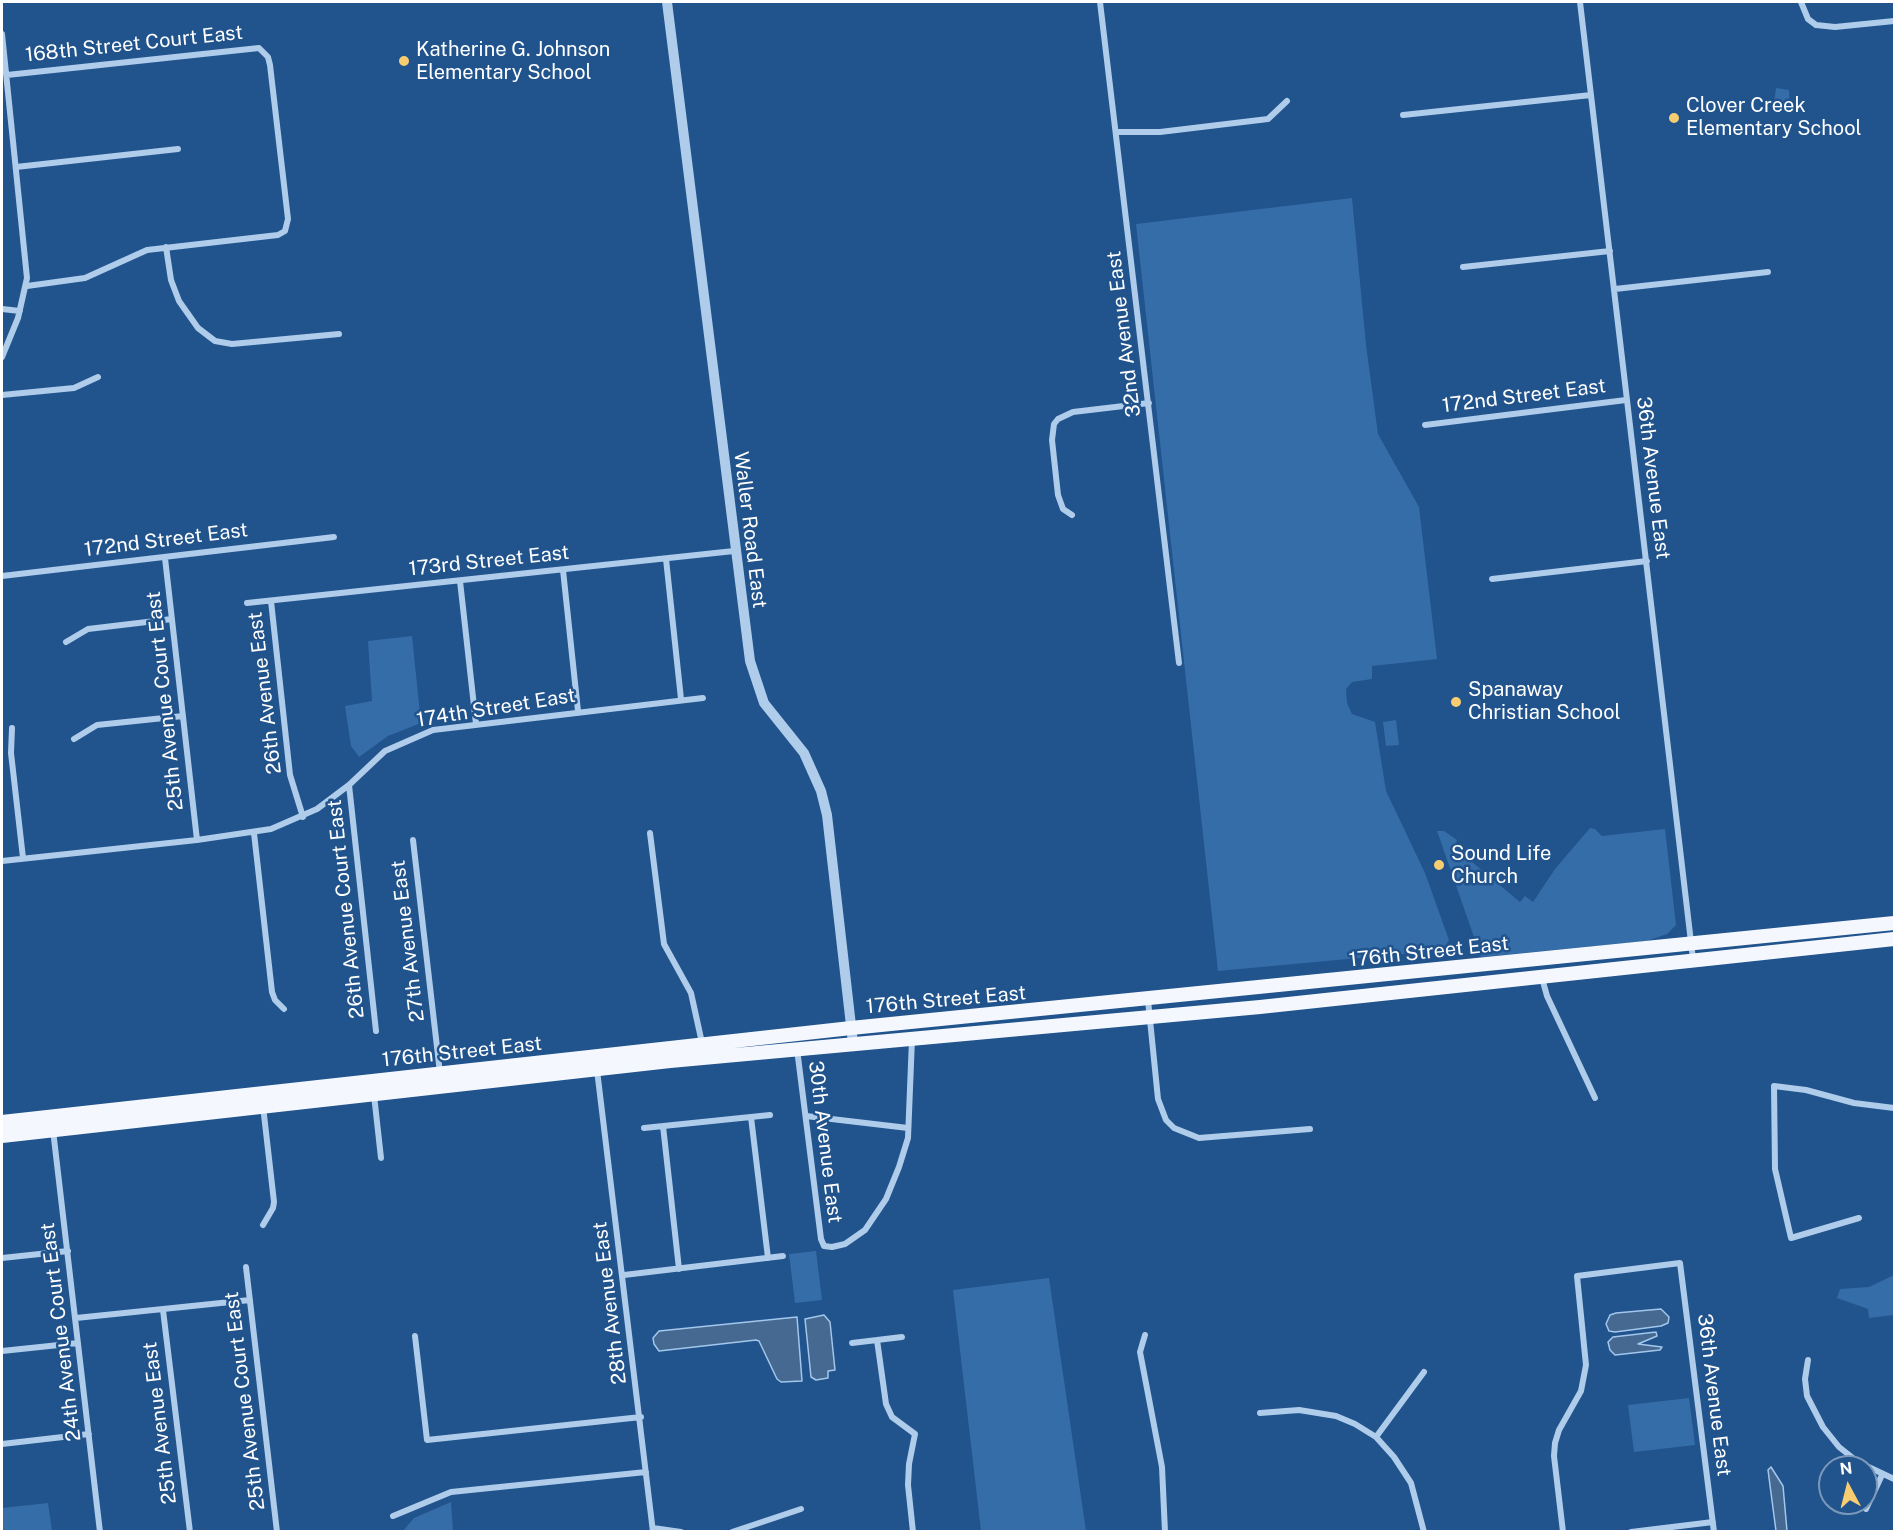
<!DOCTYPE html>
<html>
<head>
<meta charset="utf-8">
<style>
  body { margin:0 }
  #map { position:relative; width:1896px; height:1533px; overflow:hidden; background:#21538c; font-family:"Public Sans",sans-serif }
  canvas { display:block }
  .frame { position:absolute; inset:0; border:3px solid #fff; pointer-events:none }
  .north { position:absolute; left:1818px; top:1455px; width:60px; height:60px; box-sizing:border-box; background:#21538c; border:2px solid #7a98ba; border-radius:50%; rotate:353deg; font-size:16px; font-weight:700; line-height:24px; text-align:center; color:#fff }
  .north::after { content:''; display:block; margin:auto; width:21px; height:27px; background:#f8cd71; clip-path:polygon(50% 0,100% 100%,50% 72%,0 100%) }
</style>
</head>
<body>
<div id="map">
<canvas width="1896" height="1533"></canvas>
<div class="frame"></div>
<div class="north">N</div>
</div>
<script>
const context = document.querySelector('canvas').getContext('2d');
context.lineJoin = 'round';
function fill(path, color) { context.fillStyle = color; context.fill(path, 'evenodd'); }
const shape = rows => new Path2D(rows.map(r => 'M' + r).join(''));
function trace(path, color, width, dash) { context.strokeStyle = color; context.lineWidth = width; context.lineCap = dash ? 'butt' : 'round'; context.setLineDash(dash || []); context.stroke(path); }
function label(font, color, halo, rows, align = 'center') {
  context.font = font + ' "Public Sans",sans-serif'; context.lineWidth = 5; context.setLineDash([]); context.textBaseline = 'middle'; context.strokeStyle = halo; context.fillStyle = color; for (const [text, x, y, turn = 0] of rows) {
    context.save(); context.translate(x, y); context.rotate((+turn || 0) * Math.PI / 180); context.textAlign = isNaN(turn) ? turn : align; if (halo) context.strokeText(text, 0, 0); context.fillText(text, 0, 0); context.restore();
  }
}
fill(shape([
  [1776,88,1789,90,1790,108,1773,110],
  [1352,198,1366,345,1378,434,1419,507,1437,659,1372,666,1372,679,1352,682,1346,689,1347,703,1352,714,1375,722,1386,791,1425,873,1449,940,1446,945,1435,951,1218,971,1136,224],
  [412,636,421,723,388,736,359,757,351,746,345,706,372,701,368,641],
  [1396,720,1399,745,1386,746,1383,722],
  [1590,828,1595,829,1602,836,1665,829,1676,925,1667,934,1647,941,1481,957,1437,831,1444,831,1457,840,1454,847,1520,902,1525,896,1533,902,1555,869],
  [816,1251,822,1300,795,1303,789,1254],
  [1894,1275,1894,1315,1869,1318,1868,1309,1837,1298,1840,1289,1869,1287],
  [1049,1278,1086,1531,981,1531,953,1290],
  [1689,1398,1695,1445,1634,1452,1628,1405],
  [451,1502,453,1531,403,1531,414,1518],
  [48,1503,52,1531,2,1531,2,1508]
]), '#356da9');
const water = shape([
  [1661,1309,1669,1317,1668,1323,1661,1326,1615,1332,1609,1331,1606,1324,1610,1315,1616,1313,1661,1309],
  [824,1315,830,1322,835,1370,828,1371,828,1378,816,1380,811,1377,805,1319,824,1315],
  [797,1317,802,1381,781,1382,777,1379,759,1341,756,1340,659,1351,654,1344,653,1338,659,1331,797,1317],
  [1656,1332,1657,1336,1638,1344,1662,1347,1660,1350,1615,1355,1610,1350,1608,1342,1613,1337,1656,1332],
  [1771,1467,1783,1486,1787,1531,1776,1531,1768,1470,1771,1467]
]);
fill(water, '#456991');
trace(water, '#a3c7ec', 1.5);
trace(shape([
  [1100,2,1179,663],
  [1580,2,1693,959],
  [1801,2,1808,19,1816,25,1835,27,1894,21],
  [2,34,27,278,18,318,2,357],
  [7,75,259,48,268,57,270,65,288,219,285,231,278,235,147,250,85,278,27,286],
  [1403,115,1591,95],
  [1117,132,1160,132,1268,119,1287,101],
  [16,167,178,149],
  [166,247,171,280,179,301,198,328,215,341,232,344,339,334],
  [1463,267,1610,251],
  [1615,289,1768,272],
  [2,309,20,311],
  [2,395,74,388,98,377],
  [1425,425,1626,400],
  [1072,515,1063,509,1058,495,1052,440,1054,424,1058,419,1073,412,1149,403],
  [165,558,197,840],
  [666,559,681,699],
  [563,570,578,711],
  [2,576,334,537],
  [1492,579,1647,561],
  [460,581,476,724],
  [271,601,290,775,303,817],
  [247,603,734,551],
  [66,642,88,629,172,619],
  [12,728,11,753,23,858],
  [74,739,97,725,183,716],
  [349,785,376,1031],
  [254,833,272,992,275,1000,284,1009],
  [650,833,664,944,691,993,702,1043],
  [413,840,440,1073],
  [2,861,197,840,271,829,317,809,349,785,385,751,433,730,703,698],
  [1542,978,1547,996,1595,1098],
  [1148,1000,1158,1099,1166,1120,1174,1128,1199,1138,1310,1129],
  [797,1049,821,1239,824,1246,832,1247,845,1244,865,1230,886,1199,899,1167,908,1138,912,1039],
  [597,1070,653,1532],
  [374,1095,381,1158],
  [806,1116,908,1128],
  [751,1117,768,1258],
  [663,1126,679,1269],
  [644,1128,770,1115],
  [53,1130,100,1532],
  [1859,1218,1791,1238,1775,1169,1774,1086,1806,1090,1854,1103,1894,1108],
  [263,1225,273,1208,274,1202,263,1106],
  [2,1258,68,1251],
  [246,1267,277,1532],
  [624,1275,783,1256],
  [163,1310,190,1532],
  [76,1318,250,1300],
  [1145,1335,1140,1352,1162,1467,1165,1532],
  [415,1336,427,1440,641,1417],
  [877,1340,886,1404,892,1417,915,1434,909,1464,908,1485,913,1532],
  [852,1343,902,1337],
  [2,1351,78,1343],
  [1808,1360,1805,1379,1807,1396,1823,1427,1839,1447,1858,1462,1894,1479],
  [1260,1413,1299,1410,1336,1416,1355,1424,1376,1437,1424,1372],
  [1376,1437,1394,1457,1411,1483,1424,1532],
  [2,1444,89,1434],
  [1866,1509,1882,1475],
  [393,1516,451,1492,646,1472],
  [653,1528,681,1532],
  [732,1532,801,1509],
  [1563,1532,1554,1456,1555,1443,1559,1430,1581,1391,1586,1365,1577,1276,1680,1263,1714,1532],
  [1631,1532,1713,1522]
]), '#afcceb', 6);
trace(shape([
  [667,2,750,661,764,703,804,753,821,791,827,815,853,1043]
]), '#afcceb', 10);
trace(shape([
  [2,1122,851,1028,1894,923],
  [2,1136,670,1061,1260,1007,1894,939]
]), '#f4f8fe', 14);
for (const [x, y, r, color] of [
  [404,61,6,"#f8cd71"],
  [1674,118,6,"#f8cd71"],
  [1456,702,6,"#f8cd71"],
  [1439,865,6,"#f8cd71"]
]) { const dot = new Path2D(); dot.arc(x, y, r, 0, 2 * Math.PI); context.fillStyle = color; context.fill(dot); trace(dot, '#21538c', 2); }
label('20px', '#fff', '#21538c', [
  ["168th Street Court East",134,44,-6],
  ["32nd Avenue East",1124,334,-97],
  ["172nd Street East",1524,396,-7],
  ["36th Avenue East",1653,478,83],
  ["Waller Road East",750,530,83],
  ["172nd Street East",166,540,-7],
  ["173rd Street East",489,561,-6],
  ["26th Avenue East",265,693,-97],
  ["25th Avenue Court East",165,701,-96],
  ["174th Street East",496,708,-9],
  ["26th Avenue Court East",346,909,-96],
  ["27th Avenue East",408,941,-97],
  ["176th Street East",1429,952,-6],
  ["176th Street East",946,1000,-5],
  ["176th Street East",462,1052,-6],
  ["30th Avenue East",825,1142,83],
  ["28th Avenue East",610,1303,-97],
  ["24th Avenue Court East",61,1332,-97],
  ["36th Avenue East",1714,1395,83],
  ["25th Avenue Court East",245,1401,-97],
  ["25th Avenue East",160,1423,-97]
]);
label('20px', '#fff', '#21538c', [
  ["Katherine G. Johnson",416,50],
  ["Elementary School",416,73],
  ["Clover Creek",1686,106],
  ["Elementary School",1686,129],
  ["Spanaway",1468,690],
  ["Christian School",1468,713],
  ["Sound Life",1451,854],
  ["Church",1451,877]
], 'left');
</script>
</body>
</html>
